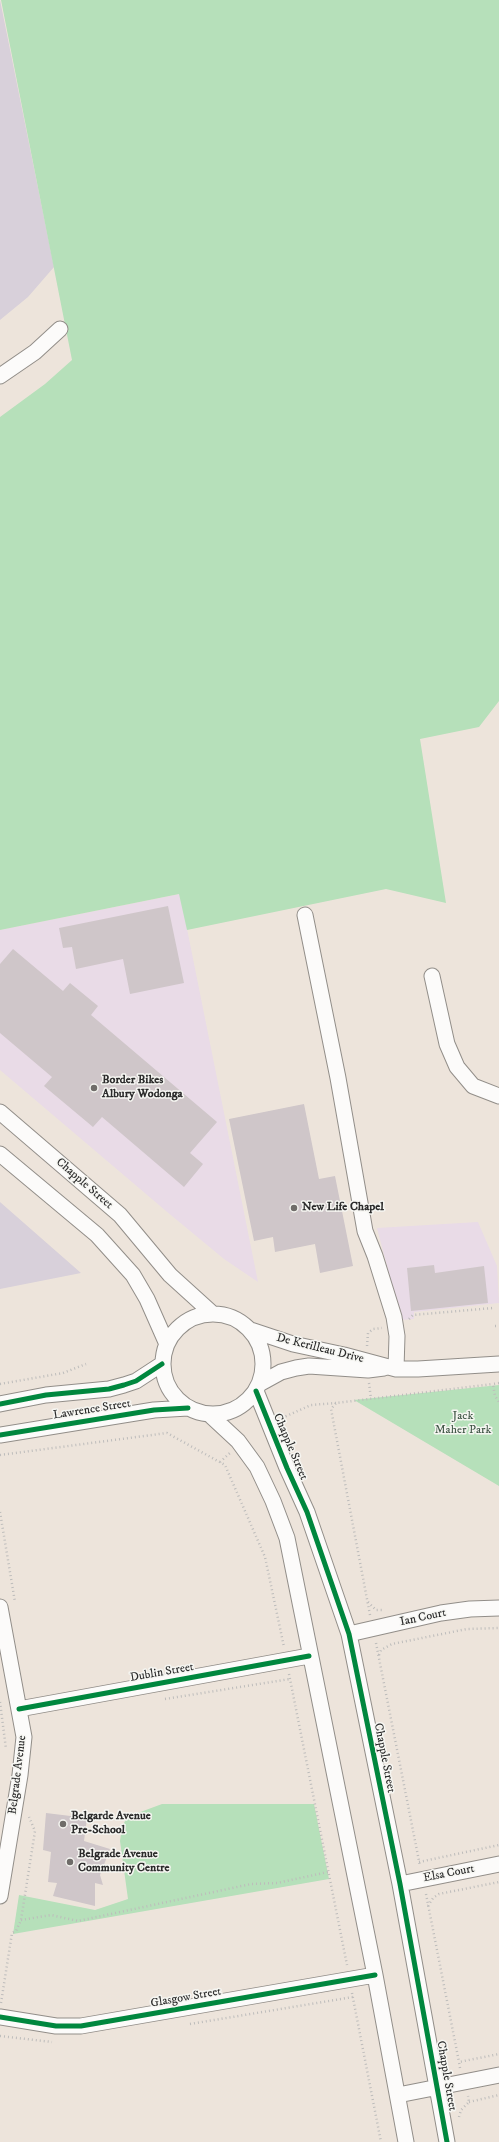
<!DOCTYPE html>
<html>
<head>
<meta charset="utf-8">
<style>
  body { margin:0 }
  canvas { display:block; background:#ede4db }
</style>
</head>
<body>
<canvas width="499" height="2142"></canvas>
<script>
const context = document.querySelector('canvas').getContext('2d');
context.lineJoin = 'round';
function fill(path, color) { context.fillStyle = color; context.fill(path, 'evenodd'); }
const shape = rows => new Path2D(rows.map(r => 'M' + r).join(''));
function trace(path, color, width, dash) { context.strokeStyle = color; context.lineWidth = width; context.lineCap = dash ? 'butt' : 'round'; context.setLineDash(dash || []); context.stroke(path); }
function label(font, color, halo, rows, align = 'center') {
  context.font = font + ' "IM FELL DW Pica",serif'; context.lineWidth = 3; context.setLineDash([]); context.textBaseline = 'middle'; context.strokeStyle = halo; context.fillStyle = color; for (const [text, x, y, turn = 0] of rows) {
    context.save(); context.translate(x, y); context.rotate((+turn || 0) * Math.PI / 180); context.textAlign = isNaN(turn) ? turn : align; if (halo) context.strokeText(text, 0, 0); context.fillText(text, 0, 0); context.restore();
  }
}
fill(shape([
  [180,894,258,1282,224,1259,166,1211,0,1070,0,930],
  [478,1222,497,1266,499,1303,414,1312,414,1319,401,1320,377,1228]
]), '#e9dbe7');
fill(shape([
  [0,0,54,267,28,297,0,320],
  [0,1202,81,1273,0,1289]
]), '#d8d0da');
fill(shape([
  [1,0,499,0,499,701,479,727,420,739,446,903,386,889,187,930,179,894,0,930,0,417,45,384,72,360],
  [499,1385,499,1486,354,1400],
  [162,1804,314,1804,329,1879,13,1934,19,1895,95,1910,128,1899,120,1841,122,1827,127,1817]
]), '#b6e0ba');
fill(shape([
  [168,906,184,983,130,994,123,959,76,969,72,947,63,948,59,928],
  [13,949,63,991,70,983,98,1006,91,1015,217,1122,190,1153,203,1164,184,1187,102,1117,93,1127,44,1086,52,1077,0,1033,0,964],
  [304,1104,319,1179,335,1176,353,1266,320,1273,315,1244,275,1252,273,1237,254,1241,229,1119],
  [434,1265,435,1273,484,1266,488,1303,411,1311,407,1268],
  [46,1813,87,1818,84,1841,110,1849,100,1875,103,1885,95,1883,95,1906,53,1896,57,1883,48,1882,51,1852,43,1850]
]), '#cfc6c9');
const minor = shape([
  [0,376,35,352,60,329],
  [305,915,338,1078,365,1231,375,1256,394,1317,397,1336,396,1369],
  [432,976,447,1044,457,1067,473,1086,499,1096],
  [0,1112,120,1215,170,1275,213,1314],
  [0,1154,97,1235,133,1275,147,1299,166,1342],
  '163 1364a50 50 0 1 1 100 0a50 50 0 1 1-100 0Z',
  [251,1330,293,1344,344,1355,396,1369,418,1369,499,1364],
  [261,1383,281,1372,296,1368,309,1366,368,1370,384,1368],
  [256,1391,287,1468,307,1512,349,1634,400,1884,447,2142],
  [0,1404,46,1395,109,1389,124,1385,136,1381,162,1364],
  [210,1415,238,1441,257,1467,273,1501,287,1538,375,1975,406,2142],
  [0,1435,154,1410,188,1408],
  [0,1607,24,1737,20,1775,0,1896],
  [349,1634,441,1613,470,1609,499,1608],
  [19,1709,309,1656],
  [400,1884,499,1864],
  [0,2017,56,2026,81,2026,375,1975],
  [398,2095,499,2075]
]);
trace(minor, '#928e89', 17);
trace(shape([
  [409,1319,413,1315,493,1308],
  [495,1326,499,1326],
  [367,1346,368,1333,373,1329,382,1328],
  [369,1383,371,1399],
  [499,1383,493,1384,495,1396,499,1402],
  [0,1384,63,1373,86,1364],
  [282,1418,311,1405,336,1403],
  [0,1455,167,1433,225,1465,265,1557,284,1647],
  [220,1462,230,1453],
  [0,1512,15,1602],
  [368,1602,376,1610,382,1610],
  [370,1615,331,1409,336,1403,493,1384],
  [376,1643,420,1866],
  [379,1655,381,1650,392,1644,467,1629,499,1628],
  [289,1674,347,1965],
  [165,1699,290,1679],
  [0,1702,6,1749],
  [419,1862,499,1845],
  [426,1894,459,2062],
  [428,1906,433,1898,439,1894,499,1882],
  [21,1920,51,1915,78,1921,251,1884,277,1883,328,1872],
  [352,1993,381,2142],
  [1,2003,12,1933,16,1931,21,1920,35,1831,29,1817],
  [190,2024,353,1997],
  [0,2036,52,2042],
  [460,2068,459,2062,499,2054],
  [469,2102,499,2095],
  [459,2117,461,2110,469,2102,468,2096]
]), '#bdbcbb', 2.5, [1, 3]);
trace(minor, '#fcfbfa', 15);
trace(shape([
  [256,1391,287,1468,307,1512,349,1634,400,1884,447,2142],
  [0,1404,46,1395,109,1389,124,1385,136,1381,162,1364],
  [0,1435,154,1410,188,1408],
  [19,1709,309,1656],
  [0,2017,56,2026,81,2026,375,1975]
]), '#00873e', 5);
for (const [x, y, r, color] of [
  [94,1088,4,"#6f6c69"],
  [294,1208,4,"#6f6c69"],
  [63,1824,4,"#6f6c69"],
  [70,1862,4,"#6f6c69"]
]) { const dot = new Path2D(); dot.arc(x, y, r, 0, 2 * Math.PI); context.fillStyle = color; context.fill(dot); trace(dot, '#f6f6f2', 1.5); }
label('bold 12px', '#2b2b2b', '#f6f6f2', [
  ["Border Bikes",102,1081],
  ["Albury Wodonga",102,1095],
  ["New Life Chapel",302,1208],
  ["Belgarde Avenue",71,1817],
  ["Pre-School",71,1831],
  ["Belgrade Avenue",78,1855],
  ["Community Centre",78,1869]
], 'left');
label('12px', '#2b2b2b', '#f6f6f2', [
  ["Chapple Street",84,1184,41],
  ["De Kerilleau Drive",320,1349,14],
  ["Lawrence Street",92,1410,-9],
  ["Chapple Street",290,1447,67],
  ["Ian Court",423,1618,-12],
  ["Dublin Street",162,1673,-10],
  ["Chapple Street",384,1758,79],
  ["Belgrade Avenue",18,1775,-83],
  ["Elsa Court",449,1874,-11],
  ["Glasgow Street",186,1998,-10],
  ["Chapple Street",446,2076,80]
]);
label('12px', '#425848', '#f6f6f2', [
  ["Jack",463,1417],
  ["Maher Park",463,1431]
]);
</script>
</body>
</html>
